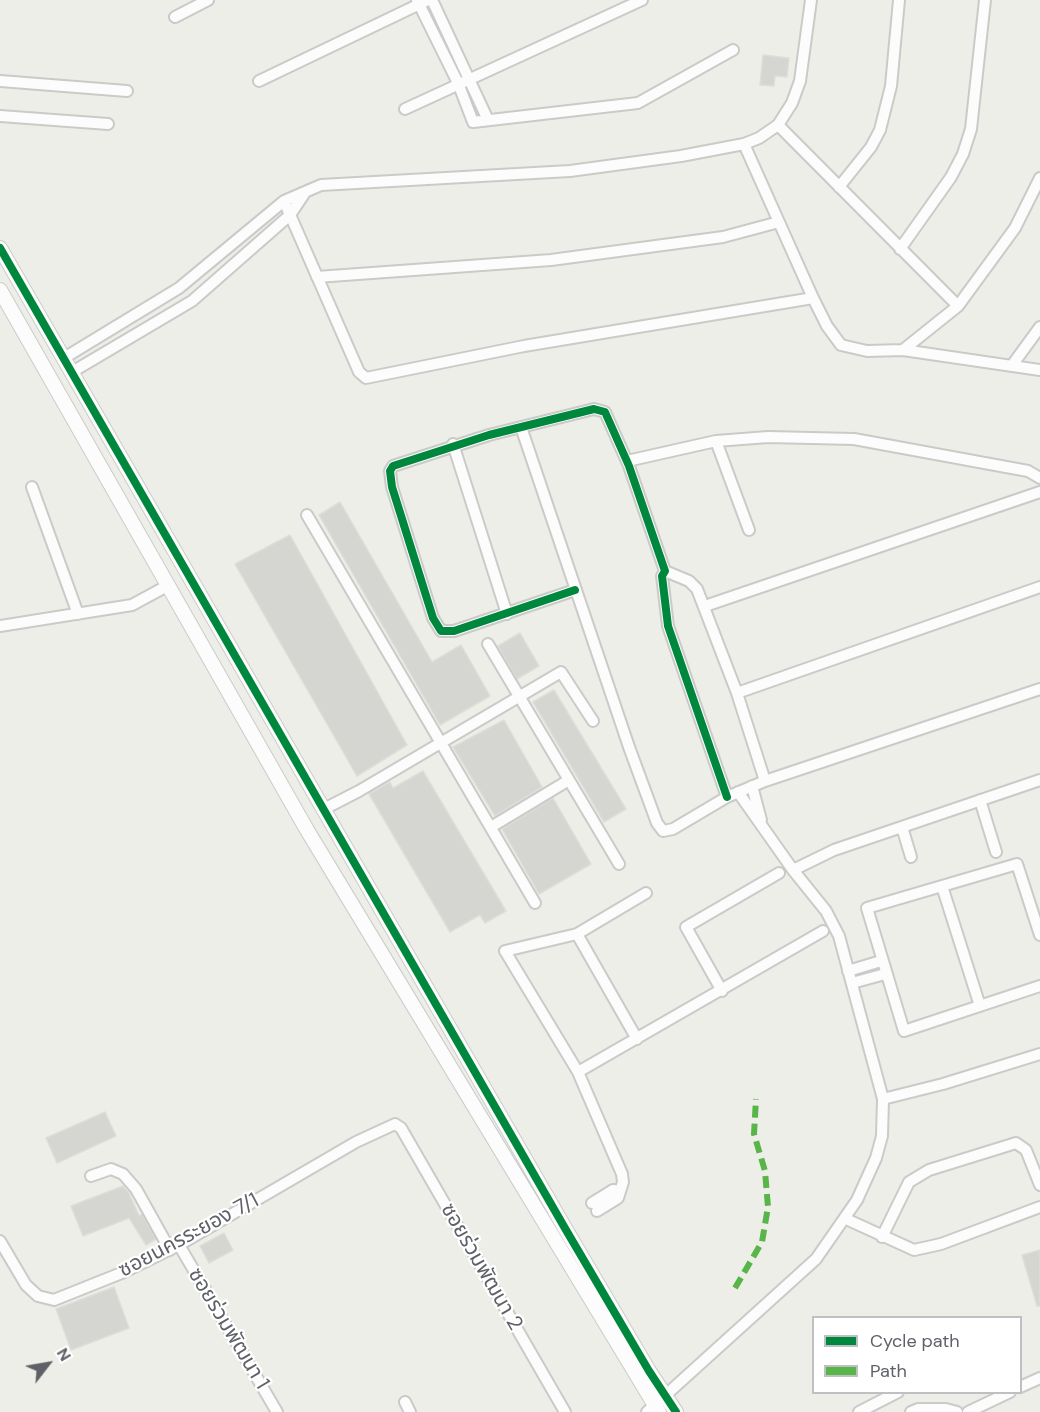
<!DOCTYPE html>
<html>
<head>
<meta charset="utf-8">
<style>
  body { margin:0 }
  #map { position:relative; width:1040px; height:1412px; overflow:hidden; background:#eeeee9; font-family:"DM Sans",sans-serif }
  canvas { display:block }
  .legend { position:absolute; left:812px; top:1316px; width:210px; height:78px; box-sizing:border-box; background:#fff; border:2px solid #bfc0c2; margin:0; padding:8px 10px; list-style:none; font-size:18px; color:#5e6167 }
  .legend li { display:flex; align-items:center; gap:12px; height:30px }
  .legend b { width:30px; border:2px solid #bfc0c2 }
  .north { position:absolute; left:18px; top:1334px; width:60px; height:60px; -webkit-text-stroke:4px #fff; paint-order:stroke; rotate:59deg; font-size:16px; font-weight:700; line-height:24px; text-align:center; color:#5e6167 }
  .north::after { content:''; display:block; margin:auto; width:21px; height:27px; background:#5e6167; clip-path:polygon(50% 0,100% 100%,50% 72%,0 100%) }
</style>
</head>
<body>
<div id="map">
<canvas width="1040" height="1412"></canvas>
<ul class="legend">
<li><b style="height:8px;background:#00873e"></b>Cycle path</li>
<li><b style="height:8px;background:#58b549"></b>Path</li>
</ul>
<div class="north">N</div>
</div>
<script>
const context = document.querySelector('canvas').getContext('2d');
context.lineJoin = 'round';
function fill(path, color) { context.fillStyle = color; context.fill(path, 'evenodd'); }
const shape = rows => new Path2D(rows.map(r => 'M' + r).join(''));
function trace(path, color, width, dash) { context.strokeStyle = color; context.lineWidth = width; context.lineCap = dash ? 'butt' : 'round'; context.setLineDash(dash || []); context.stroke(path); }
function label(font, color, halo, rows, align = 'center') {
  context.font = font + ' "DM Sans","Noto Sans Thai",sans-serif'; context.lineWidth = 4.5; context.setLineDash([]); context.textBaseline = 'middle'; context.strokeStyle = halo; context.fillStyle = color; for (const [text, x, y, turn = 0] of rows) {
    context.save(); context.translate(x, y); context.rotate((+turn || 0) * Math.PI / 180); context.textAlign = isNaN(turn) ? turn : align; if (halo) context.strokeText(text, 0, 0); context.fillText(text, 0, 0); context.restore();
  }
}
const building = shape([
  [763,55,789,58,787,77,775,76,774,86,760,85,763,55],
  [340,502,432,662,461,645,490,696,440,725,319,515,340,502],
  [290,535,407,745,357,776,235,564,290,535],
  [520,633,539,666,517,679,498,646,520,633],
  [554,690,626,809,604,822,533,702,554,690],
  [504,720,542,787,495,816,453,747,504,720],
  [423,771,506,911,485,923,480,915,450,932,369,794,390,782,393,788,423,771],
  [553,798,591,864,539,894,502,829,553,798],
  [105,1112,116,1136,57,1163,46,1138,105,1112],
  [123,1186,129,1193,139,1216,142,1214,156,1239,146,1245,129,1218,83,1236,71,1206,123,1186],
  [224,1233,233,1250,209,1263,200,1246,224,1233],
  [1040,1250,1040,1306,1037,1306,1022,1255,1040,1250],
  [114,1287,129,1328,71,1350,56,1309,114,1287]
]);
fill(building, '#d5d5d2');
trace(building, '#deddd8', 1.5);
const street = shape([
  [417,0,458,83,473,122,638,103,733,50],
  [432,0,488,120],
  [175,17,208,0],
  [0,81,127,91],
  [259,81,428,0],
  [405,109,642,0],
  [0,116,108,124],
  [778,125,958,306],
  [744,144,813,298,827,326,841,345,867,351,903,350,1040,370],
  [839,187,871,147,880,130,891,86,899,0],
  [284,201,359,372,366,378,524,346,813,298],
  [900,249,951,177,963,154,971,129,985,0],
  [317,277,551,260,723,237,779,222],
  [903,350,958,306,1015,228,1040,178],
  [64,358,179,288,284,201,321,185,570,171,681,156,744,144,759,138,778,125,792,103,800,81,811,0],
  [1013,364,1040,327],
  [72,372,192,301,290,215,304,194],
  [521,427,629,747,657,823,663,831,673,829,727,797,765,781,1040,689],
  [716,441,749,530],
  [453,444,507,614],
  [627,461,716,441,768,437,854,439,1028,471,1040,478],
  [32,487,78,614],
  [307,515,535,903],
  [665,571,689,581,697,589,737,693,765,781],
  [575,590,454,631,441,631,433,618,392,487,390,471,393,466,489,435,594,409,605,412,629,466,665,571,662,576,668,626,727,797],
  [705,606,1040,492],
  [0,626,132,605,167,586],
  [488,644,619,864],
  [737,693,1040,587],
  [752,786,761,820],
  [980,800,996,852],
  [324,809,359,791,561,672,593,721],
  [491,827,569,780],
  [902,827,911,857],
  [793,870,834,850,1040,780],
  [942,886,980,1006],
  [577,934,505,951,578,1072,622,1174,623,1182,618,1198,597,1211],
  [1040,935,1017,864,867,908,904,1031,1040,986],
  [848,971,881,961],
  [852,983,885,974],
  [722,991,686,927,779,873],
  [637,1039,577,934,646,893],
  [578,1072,823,931],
  [883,1099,943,1084,1040,1054],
  [91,1176,111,1169,123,1174,136,1189,170,1250],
  [592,1203,613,1190,620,1191],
  [846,1219,914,1250,941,1244,1040,1207],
  [882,1237,909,1182,929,1170,1016,1143,1026,1150,1040,1185],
  [0,1241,26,1285,38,1296,54,1300,124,1272,179,1245,356,1142,395,1124,401,1128,565,1412],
  [179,1245,277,1412],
  [1020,1387,1040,1378],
  [405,1402,410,1412],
  [647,1412,816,1259,857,1200,876,1158,882,1136,883,1099,839,936,826,911,793,870,738,792],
  [859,1412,898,1392],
  [911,1412,918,1409,946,1409,957,1412],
  [968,1412,1010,1392]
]);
const secondary = shape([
  [0,248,566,1230,649,1371,676,1412],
  [0,290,307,830,659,1412]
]);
trace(street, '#cacbc9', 14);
trace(secondary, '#cbcbca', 16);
trace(street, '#fcfcfc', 10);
trace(secondary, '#fcfcfc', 14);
trace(shape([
  [735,1288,762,1242,768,1207,765,1171,754,1134,756,1099]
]), '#58b549', 6, [12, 6]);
trace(shape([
  [0,248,566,1230,649,1371,676,1412],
  [575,590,454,631,441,631,433,618,392,487,390,471,393,466,489,435,594,409,605,412,629,466,665,571,662,576,668,626,727,797]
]), '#00873e', 8);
label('21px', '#5e6167', '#fff', [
  ["ซอยนครระยอง 7/1",189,1236,-28],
  ["ซอยร่วมพัฒนา 2",481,1267,60],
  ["ซอยร่วมพัฒนา 1",228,1329,59]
]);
</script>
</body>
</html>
